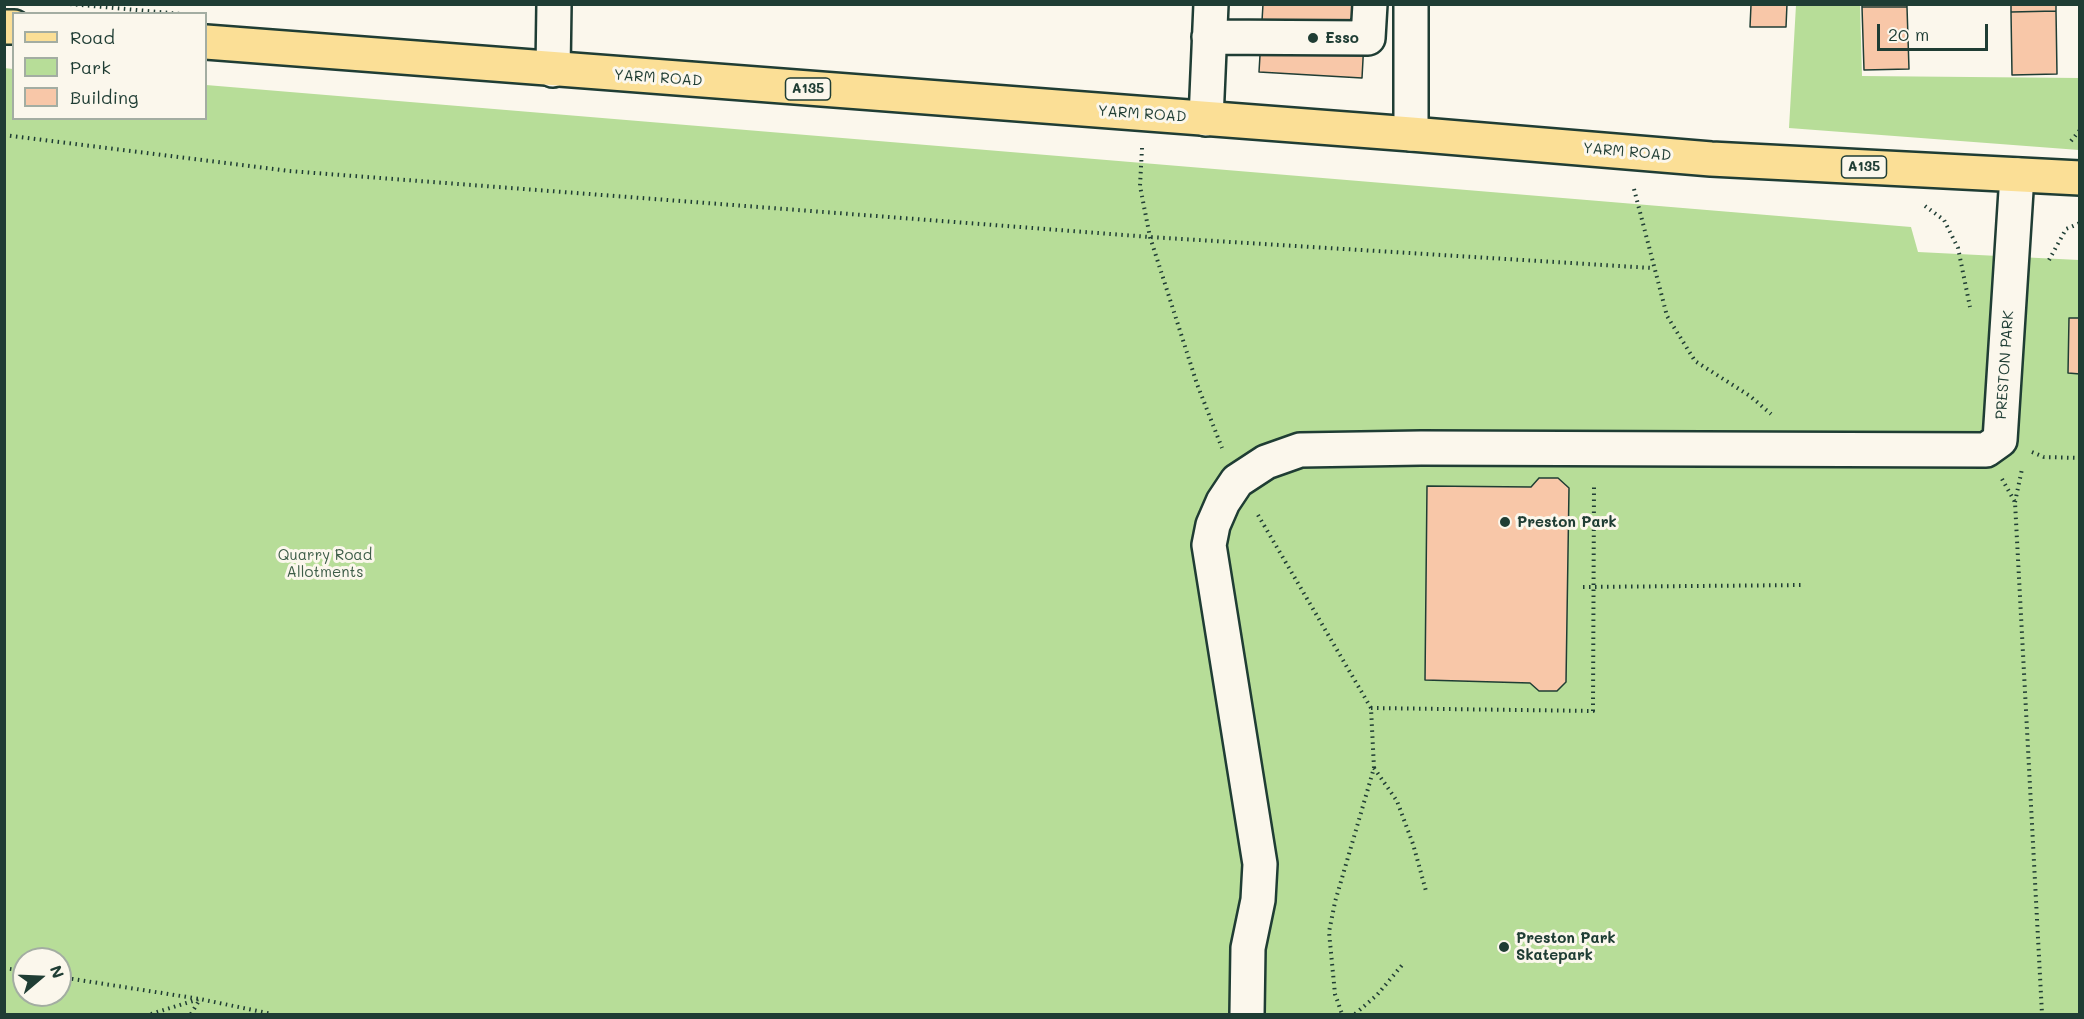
<!DOCTYPE html>
<html>
<head>
<meta charset="utf-8">
<style>
  body { margin:0 }
  #map { position:relative; width:2084px; height:1019px; overflow:hidden; background:#fbf7ec; font-family:Mali,sans-serif }
  canvas { display:block }
  .frame { position:absolute; inset:0; border:6px solid #1f3d34; pointer-events:none }
  .legend { position:absolute; left:12px; top:12px; width:195px; height:108px; box-sizing:border-box; background:#fbf7ec; border:2px solid #a3ada2; margin:0; padding:8px 10px; list-style:none; font-size:18px; color:#1f3d34 }
  .legend li { display:flex; align-items:center; gap:12px; height:30px }
  .legend b { width:30px; border:2px solid #a3ada2 }
  .north { position:absolute; left:12px; top:947px; width:60px; height:60px; box-sizing:border-box; background:#fbf7ec; border:2px solid #a3ada2; border-radius:50%; rotate:71deg; font-size:16px; font-weight:700; line-height:24px; text-align:center; color:#1f3d34 }
  .north::after { content:''; display:block; margin:auto; width:21px; height:27px; background:#1f3d34; clip-path:polygon(50% 0,100% 100%,50% 72%,0 100%) }
  .scale { position:absolute; left:1877px; top:24px; width:111px; height:27px; box-sizing:border-box; border:3px solid #1f3d34; border-top:0; padding-left:8px; font-size:18px; line-height:21px; white-space:nowrap; color:#1f3d34; -webkit-text-stroke:4px #fbf7ec; paint-order:stroke }
</style>
</head>
<body>
<div id="map">
<canvas width="2084" height="1019"></canvas>
<div class="frame"></div>
<ul class="legend">
<li><b style="height:8px;background:#fbdf96"></b>Road</li>
<li><b style="height:16px;background:#b7dd98"></b>Park</li>
<li><b style="height:16px;background:#f8c7a8"></b>Building</li>
</ul>
<div class="north">N</div>
<div class="scale">20 m</div>
</div>
<script>
const context = document.querySelector('canvas').getContext('2d');
context.lineJoin = 'round';
function fill(path, color) { context.fillStyle = color; context.fill(path, 'evenodd'); }
const shape = rows => new Path2D(rows.map(r => 'M' + r).join(''));
function trace(path, color, width, dash) { context.strokeStyle = color; context.lineWidth = width; context.lineCap = dash ? 'butt' : 'round'; context.setLineDash(dash || []); context.stroke(path); }
function label(font, color, halo, rows, align = 'center') {
  context.font = font + ' Mali,sans-serif'; context.lineWidth = 6; context.setLineDash([]); context.textBaseline = 'middle'; context.strokeStyle = halo; context.fillStyle = color; for (const [text, x, y, turn = 0] of rows) {
    context.save(); context.translate(x, y); context.rotate((+turn || 0) * Math.PI / 180); context.textAlign = isNaN(turn) ? turn : align; if (halo) context.strokeText(text, 0, 0); context.fillText(text, 0, 0); context.restore();
  }
}
fill(shape([
  [1796,5,1860,5,1862,76,2079,78,2079,150,1789,128],
  [4,68,13,69,14,118,206,118,206,85,1911,227,1918,252,2079,260,2079,1014,5,1014],
  [24,959,60,959,60,995,24,995]
]), '#b7dd98');
const building = shape([
  [1263,4,1366,4,1362,78,1259,72,1263,4],
  [1744,4,1787,4,1786,27,1750,27,1751,5,1744,4],
  [1862,4,1907,4,1907,7,1862,7,1862,4],
  [2011,4,2056,4,2056,11,2011,12,2011,4],
  [1862,7,1907,7,1909,69,1864,70,1862,7],
  [2056,11,2057,74,2012,75,2011,12,2056,11],
  [2069,318,2080,318,2080,374,2068,373,2069,318],
  [1539,478,1558,478,1569,488,1566,682,1557,691,1539,691,1530,683,1425,680,1427,486,1531,487,1539,478]
]);
fill(building, '#f8c7a8');
trace(building, '#1f3d34', 1.5);
const minor = shape([
  [1209,37,1368,38,1370,4],
  [553,70,554,4],
  [1206,119,1211,4],
  [1411,134,1411,4],
  [1247,1014,1248,948,1258,900,1260,864,1209,545,1213,525,1223,502,1237,481,1266,462,1300,450,1421,448,1986,450,2000,440,2017,175]
]);
const major = shape([
  [4,27,14,27],
  [206,42,1411,134,1711,159,2080,178]
]);
trace(minor, '#1f3d34', 38);
trace(major, '#1f3d34', 38);
trace(shape([
  [70,4,181,14],
  [4,135,289,171,1150,237,1652,268],
  [2071,141,2080,130],
  [1142,148,1140,186,1150,237,1197,384,1222,448],
  [1634,189,1667,316,1695,361,1750,396,1771,414],
  [1925,206,1944,220,1958,248,1970,307],
  [2049,260,2066,229,2080,223],
  [2032,452,2044,457,2080,458],
  [2002,479,2015,502,2042,1014],
  [2015,502,2022,469],
  [1258,515,1371,708,1374,768,1335,902,1329,932,1335,994,1342,1014],
  [1583,587,1805,585],
  [1371,708,1593,711,1594,485],
  [1374,768,1397,801,1413,844,1426,891],
  [4,968,24,971],
  [60,977,200,999,272,1014],
  [151,1014,199,999],
  [191,1014,200,999],
  [1355,1014,1377,995,1403,964]
]), '#1f3d34', 4, [1.5, 4.5]);
trace(minor, '#fbf7ec', 33);
trace(major, '#fbdf96', 33);
for (const [x, y, r, color] of [
  [1313,38,6,"#1f3d34"],
  [1505,522,6,"#1f3d34"],
  [1504,947,6,"#1f3d34"]
]) { const dot = new Path2D(); dot.arc(x, y, r, 0, 2 * Math.PI); context.fillStyle = color; context.fill(dot); trace(dot, '#fbf7ec', 2); }
for (const [x, y, w] of [
  [808,89,45],
  [1864,167,45]
]) { const box = new Path2D(); box.roundRect(x - w / 2, y - 11, w, 22, 4.5); context.fillStyle = '#fbf7ec'; context.fill(box); trace(box, '#1f3d34', 1.5); }
label('bold 14px', '#1f3d34', null, [
  ["A135",808,89],
  ["A135",1864,167]
]);
label('bold 15px', '#1f3d34', '#fbf7ec', [
  ["Esso",1325,38],
  ["Preston Park",1517,522],
  ["Preston Park",1516,938],
  ["Skatepark",1516,955]
], 'left');
label('15px', '#1f3d34', '#fbf7ec', [
  ["YARM ROAD",658,78,4],
  ["YARM ROAD",1142,114,4],
  ["YARM ROAD",1627,152,5],
  ["PRESTON PARK",2005,365,-86]
]);
label('15px', '#3d5d48', '#fbf7ec', [
  ["Quarry Road",325,555],
  ["Allotments",325,572]
]);
</script>
</body>
</html>
